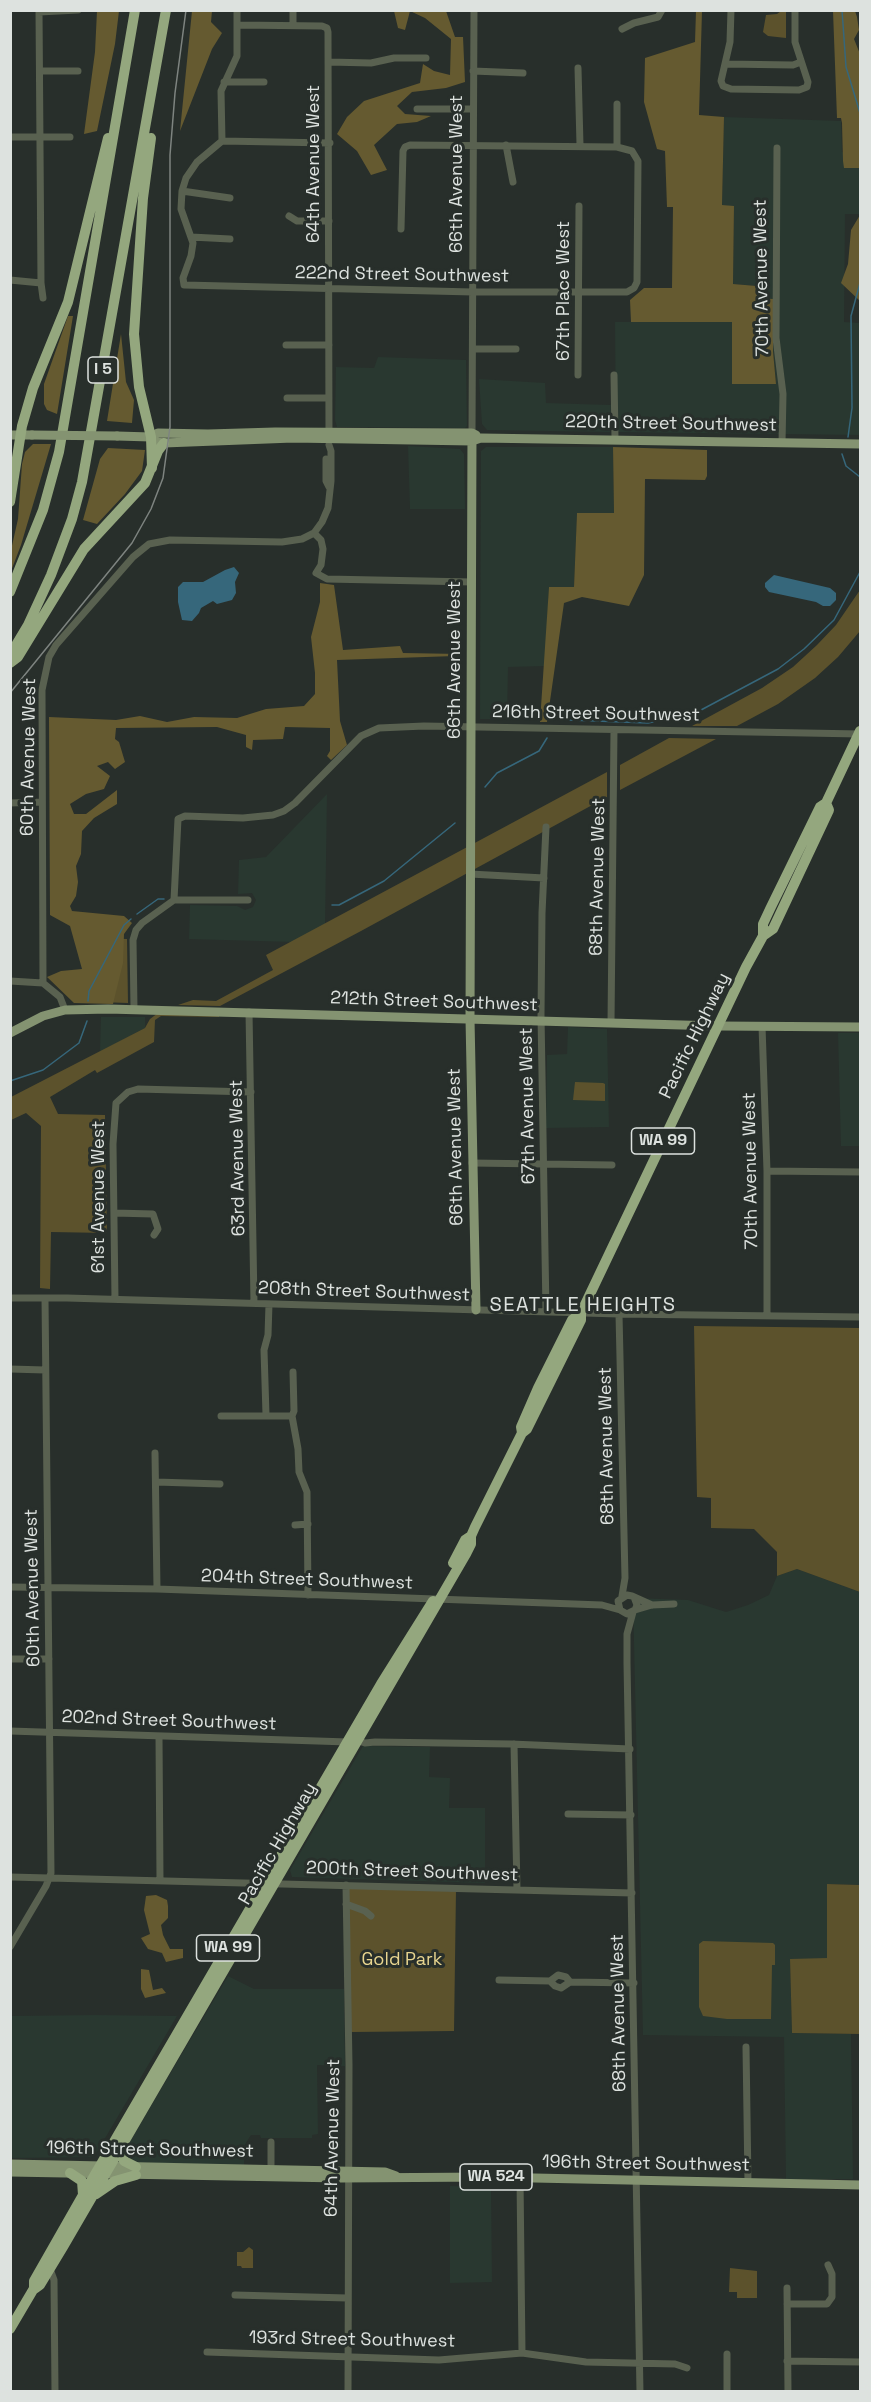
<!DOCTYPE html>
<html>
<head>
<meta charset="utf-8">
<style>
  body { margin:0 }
  #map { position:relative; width:871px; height:2402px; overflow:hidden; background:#282f2b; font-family:"Space Grotesk",sans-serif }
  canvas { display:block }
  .frame { position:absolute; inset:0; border:12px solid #dde2df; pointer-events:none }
</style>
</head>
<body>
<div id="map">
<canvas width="871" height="2402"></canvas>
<div class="frame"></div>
</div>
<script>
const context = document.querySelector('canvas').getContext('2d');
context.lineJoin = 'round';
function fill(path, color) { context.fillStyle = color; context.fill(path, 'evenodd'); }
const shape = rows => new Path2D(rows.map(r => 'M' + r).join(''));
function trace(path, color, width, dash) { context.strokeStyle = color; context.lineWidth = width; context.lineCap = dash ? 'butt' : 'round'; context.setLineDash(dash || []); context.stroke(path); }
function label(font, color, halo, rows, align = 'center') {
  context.font = font + ' "Space Grotesk",sans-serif'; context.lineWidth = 6; context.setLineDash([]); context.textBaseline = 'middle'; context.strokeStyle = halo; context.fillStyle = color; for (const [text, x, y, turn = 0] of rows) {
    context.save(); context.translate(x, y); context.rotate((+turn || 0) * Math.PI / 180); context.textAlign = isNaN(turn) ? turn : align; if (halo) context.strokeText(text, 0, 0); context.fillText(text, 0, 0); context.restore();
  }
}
fill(shape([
  [724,117,841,121,842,152,860,155,860,214,845,214,844,322,860,323,860,435,616,432,615,322,732,322,776,384,773,351,757,298,757,286,733,284,734,207,722,205],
  [378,357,466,360,467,426,465,428,337,427,335,420,336,367,374,368],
  [479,379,545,383,546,403,611,405,610,432,487,430,482,424],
  [408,446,460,449,464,454,465,509,410,509],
  [486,447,613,447,614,513,577,514,574,587,549,587,545,666,508,667,507,719,480,719,481,451],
  [327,794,325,926,294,942,189,939,190,905,237,906,245,910,253,907,256,900,252,893,238,894,239,860,266,857],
  [101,1017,145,1017,145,1028,100,1052],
  [568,1027,607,1029,609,1127,546,1128,547,1055,567,1054],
  [838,1033,860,1033,860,1146,841,1146],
  [797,1569,860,1592,860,1885,827,1884,827,1959,790,1959,792,2033,851,2034,853,2179,786,2179,784,2037,643,2035,633,1598,688,1600,726,1612,748,1605,769,1595,777,1576],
  [363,1746,430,1747,429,1777,450,1778,449,1808,485,1808,485,1883,292,1877,290,1870],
  [228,1976,254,1989,344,1989,345,2066,317,2065,318,2134,312,2135,312,2138,261,2138,260,2135,251,2135,244,2146,244,2166,128,2162,125,2150],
  [10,2016,95,2015,177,2016,94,2157,11,2158],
  [450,2186,491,2187,492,2282,450,2283]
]), '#293830');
fill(shape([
  [781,11,786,11,786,38,768,36,763,32,766,15,777,14],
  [860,590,860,631,838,657,815,678,778,704,737,726,692,726,762,688,793,667,817,645,836,625],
  [669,738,716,739,620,790,620,765],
  [607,772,607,797,361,931,220,1006,178,1005,193,1000,216,1001,273,970,266,955],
  [97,938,127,939,128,1003,98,1002],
  [158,1013,219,1015,219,1017,161,1016,155,1020,154,1042,97,1073,95,1070,50,1097,58,1114,105,1115,107,1233,51,1232,50,1289,40,1288,41,1126,26,1113,11,1120,11,1097,145,1028,150,1019],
  [575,1082,603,1083,605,1084,605,1101,573,1100],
  [694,1326,860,1328,860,1592,797,1569,777,1576,777,1552,754,1529,711,1528,711,1498,697,1497],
  [827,1884,860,1885,860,2034,792,2033,790,1959,827,1958],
  [348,1888,456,1890,454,2031,351,2032],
  [703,1941,773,1943,775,1945,775,1965,772,1965,771,2019,727,2019,703,2016,699,2007,699,1944],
  [249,2247,253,2250,253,2268,242,2268,241,2266,237,2266,237,2252,243,2252],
  [730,2268,757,2271,757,2298,737,2298,737,2292,729,2292]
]), '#5c522c');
fill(shape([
  [97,11,119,11,115,44,97,131,84,134,95,52],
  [192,11,212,11,211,22,222,33,212,49,180,131],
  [394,11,446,11,455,37,463,37,465,82,446,88,412,92,397,106,405,114,431,116,417,122,397,124,374,145,387,170,371,175,357,151,337,134,347,117,364,101,420,83,423,64,434,71,450,75,451,39,425,18,410,11,405,30,398,28],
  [696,11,702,11,699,115,724,117,722,205,734,206,733,284,757,286,757,298,773,299,773,351,776,384,732,384,732,322,631,322,630,300,644,288,672,288,673,207,667,207,665,151,657,149,644,102,645,58,695,42],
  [833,11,855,11,857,17,859,30,854,39,860,54,860,168,844,168,843,161,842,123,841,118,837,118],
  [860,215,860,305,860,301,841,283,848,264,851,230],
  [68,316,73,316,57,414,47,410,44,404,44,384],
  [121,334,126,382,134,400,132,423,107,421],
  [33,444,51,444,21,545,11,571,11,550,18,519,22,464,25,452],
  [613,447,707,450,707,476,705,480,645,479,644,575,629,606,582,597,564,603,547,722,540,722,549,587,574,587,577,513,614,513],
  [108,448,145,450,142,471,125,494,97,524,83,520,100,459],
  [320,583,334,585,343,650,400,646,403,653,460,654,455,656,337,660,340,721,347,745,331,760,327,756,330,751,330,728,285,727,283,739,253,740,252,750,246,747,246,735,217,727,116,728,115,739,119,742,125,762,115,769,108,762,97,766,110,776,104,789,86,794,70,804,74,814,86,814,117,790,117,804,94,818,82,831,81,854,76,866,78,882,76,896,70,906,72,911,124,916,132,923,124,934,123,963,113,1004,74,1003,47,977,61,971,82,969,70,926,50,915,49,717,116,720,140,716,167,722,194,717,237,718,266,709,304,706,315,694,315,673,311,637,320,602],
  [156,1895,167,1900,168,1906,168,1918,161,1925,163,1935,170,1949,183,1949,183,1958,166,1962,162,1953,148,1949,141,1938,150,1934,144,1910,146,1896],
  [141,1969,149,1970,153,1990,162,1988,166,1993,145,1998,141,1989]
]), '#655a30');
fill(shape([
  [234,567,239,573,235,582,236,593,232,600,217,604,213,601,201,608,199,613,192,621,182,620,178,602,178,587,183,582,203,582,225,570],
  [774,575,830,588,836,593,836,600,830,606,823,606,816,602,769,592,765,587,765,583]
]), '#36677b');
trace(shape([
  [842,10,846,67,860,113],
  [848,437,852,408,851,316,860,283],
  [842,454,846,466,860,477],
  [686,718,778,669,804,649,834,620,860,572],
  [569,720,648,723,668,719],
  [485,787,497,773,539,751,547,738],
  [332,905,339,905,384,881,455,823],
  [137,914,158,899,164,899],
  [88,1001,89,991,124,925,131,919],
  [10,1081,43,1070,79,1043,87,1021]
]), '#36677b', 1.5);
trace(shape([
  [39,10,41,283,43,298],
  [237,10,237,56,221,91,222,141,197,162,186,178,182,191,181,209,193,243,191,256,183,278,184,285,473,292,627,292,634,288,637,282,638,161,632,151,617,147,410,145,405,147,403,151,401,229],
  [731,10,730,42,721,81,723,86,731,89,799,90,807,87,808,82,795,42,795,10],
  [39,12,78,10],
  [238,25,322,26,327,28,328,32,329,436],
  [293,25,293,10],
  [622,29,634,23,658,17,662,10],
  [329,62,371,63,394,58,426,58],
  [726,64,793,65,801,62],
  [578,68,580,145],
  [40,71,78,71],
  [473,71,523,73],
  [224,82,264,82],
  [617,104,617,147],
  [417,109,473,109],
  [10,137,70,137],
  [222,141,330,143],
  [506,145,513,182],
  [777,148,776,338,783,394,782,443],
  [182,191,230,198],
  [289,216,297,221,329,221],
  [191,237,230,239],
  [10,280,41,283],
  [286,345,329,345],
  [473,349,516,349],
  [578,375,579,206],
  [614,375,615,439],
  [287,398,329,398],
  [472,433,474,10],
  [326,459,326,481,329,487],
  [314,533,321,540,323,549,321,565,316,573,327,579,472,582],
  [10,803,42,802],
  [470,874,544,878],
  [174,900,248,900],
  [10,981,43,983],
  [134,1009,133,940,136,930,142,923,174,900,178,819,185,816,243,818,273,815,284,811,295,803,361,736,379,728,424,726,860,734],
  [65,1010,60,997,43,983,42,690,49,657,56,645,133,557,149,544,170,540,282,542,302,539,314,533,322,522,328,508,331,481,331,451,329,445],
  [249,1012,254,1303],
  [611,1023,614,730],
  [762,1026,767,1171,767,1316],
  [472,1163,612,1165],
  [767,1171,860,1172],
  [114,1213,153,1214,158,1229,154,1235],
  [10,1298,67,1298,619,1314,860,1317],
  [115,1299,113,1144,116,1103,128,1092,138,1089,251,1092],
  [546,1312,541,1015,542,913,546,827],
  [619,1314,625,1578,622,1596],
  [10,1369,45,1370],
  [293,1372,294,1411,292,1416,298,1449,299,1472,307,1492,308,1595],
  [266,1415,264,1350,268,1335,269,1304],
  [221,1416,292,1416],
  [155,1453,157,1589],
  [156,1482,220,1484],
  [295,1525,308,1524],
  [10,1587,157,1589,602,1605,620,1610],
  [634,1597,637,1605,635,1610,627,1614,620,1610,618,1601,627,1595,632,1596,652,1605],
  [635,1610,652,1605,674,1604],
  [633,1612,627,1634,627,1663,640,2392],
  [10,1659,49,1659],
  [10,1731,348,1742],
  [159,1736,160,1880],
  [359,1741,365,1743,375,1742,511,1744,630,1749],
  [514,1744,517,1890],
  [568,1814,631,1815],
  [10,1877,632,1893],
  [346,1885,349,2065,348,2392],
  [346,1904,365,1911,371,1916],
  [10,1947,46,1886,51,1873,45,1298],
  [499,1980,550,1981,558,1975,566,1977,570,1982],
  [550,1981,555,1986,561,1988,570,1982,634,1983],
  [746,2047,748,2183],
  [271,2142,271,2169],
  [520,2178,522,2353],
  [50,2269,54,2280,55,2392],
  [787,2288,788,2392],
  [235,2295,347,2298],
  [787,2304,827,2304,832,2297,832,2274,828,2265],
  [207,2352,439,2360,522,2353,586,2362,675,2364,687,2368],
  [727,2354,727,2392],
  [787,2361,860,2362]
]), '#596150', 7);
trace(shape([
  [472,433,470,1019,476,1310],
  [10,435,32,435],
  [117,436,151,437,158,433,208,434,275,432,472,433,476,435],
  [151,437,156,442,164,443,293,438,472,441,481,438,860,444],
  [10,1033,43,1016,65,1010,108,1009,718,1026,860,1027],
  [10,2164,385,2172,396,2176],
  [10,2172,341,2178,488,2177,860,2185]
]), '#849371', 9);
trace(shape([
  [151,138,143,198,134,334,139,387,151,437,152,468],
  [10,502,22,426,33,388,68,302,108,138],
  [10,592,43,510,59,452,135,10],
  [10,655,28,625,51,575,72,519,82,482,166,10],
  [10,663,18,657,84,549,145,483,158,451,164,443],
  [763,936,763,924,770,909,820,807,826,803,860,731],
  [522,1433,521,1427,538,1388,572,1320,581,1313],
  [453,1563,465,1540,471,1536],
  [121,2146,124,2161,136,2167],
  [70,2173,82,2181,83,2195],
  [96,2194,115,2181,136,2175],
  [34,2287,34,2281,83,2195,381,1684,433,1601],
  [10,2329,33,2290,40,2285,63,2247,466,1554,471,1544,471,1536,475,1527,522,1433,527,1429,581,1320,581,1313,746,967,763,936,773,929,829,810,826,803]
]), '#94a77e', 10);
trace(shape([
  [10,693,132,543,151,509,163,478,170,427,170,155,175,93,186,10]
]), '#7e8480', 1.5);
trace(shape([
  [32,435,117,436]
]), '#849371', 9);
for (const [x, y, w] of [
  [103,370,30],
  [663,1141,63],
  [228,1948,63],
  [496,2177,72]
]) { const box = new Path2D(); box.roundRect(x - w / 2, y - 13, w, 26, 4.5); context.fillStyle = '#282f2b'; context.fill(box); trace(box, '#dde2df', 1.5); }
label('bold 16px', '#dde2df', null, [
  ["I 5",103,370],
  ["WA 99",663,1141],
  ["WA 99",228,1948],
  ["WA 524",496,2177]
]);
label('18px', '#dde2df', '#282f2b', [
  ["64th Avenue West",314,164,-90],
  ["66th Avenue West",457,174,-90],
  ["222nd Street Southwest",402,275,1],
  ["70th Avenue West",762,278,-91],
  ["67th Place West",564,291,-90],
  ["220th Street Southwest",671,424,1],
  ["66th Avenue West",455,660,-90],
  ["216th Street Southwest",596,714,1],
  ["60th Avenue West",29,757,-89],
  ["68th Avenue West",598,877,-89],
  ["212th Street Southwest",434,1002,2],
  ["Pacific Highway",695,1036,-64],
  ["67th Avenue West",528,1106,-91],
  ["66th Avenue West",456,1147,-91],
  ["63rd Avenue West",238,1158,-91],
  ["70th Avenue West",751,1171,-91],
  ["61st Avenue West",99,1197,-90],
  ["208th Street Southwest",364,1292,2],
  ["68th Avenue West",607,1446,-91],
  ["204th Street Southwest",307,1580,2],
  ["60th Avenue West",33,1588,-91],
  ["202nd Street Southwest",169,1721,2],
  ["Pacific Highway",278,1844,-60],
  ["200th Street Southwest",412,1872,2],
  ["68th Avenue West",619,2013,-91],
  ["64th Avenue West",333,2138,-89],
  ["196th Street Southwest",150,2150,1],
  ["196th Street Southwest",646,2164,1],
  ["193rd Street Southwest",352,2340,1]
]);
label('18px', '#e8d58f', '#282f2b', [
  ["Gold Park",402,1960]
]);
context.letterSpacing = '1.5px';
label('20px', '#dde2df', '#282f2b', [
  ["SEATTLE HEIGHTS",583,1306]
]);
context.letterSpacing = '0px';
</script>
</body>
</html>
